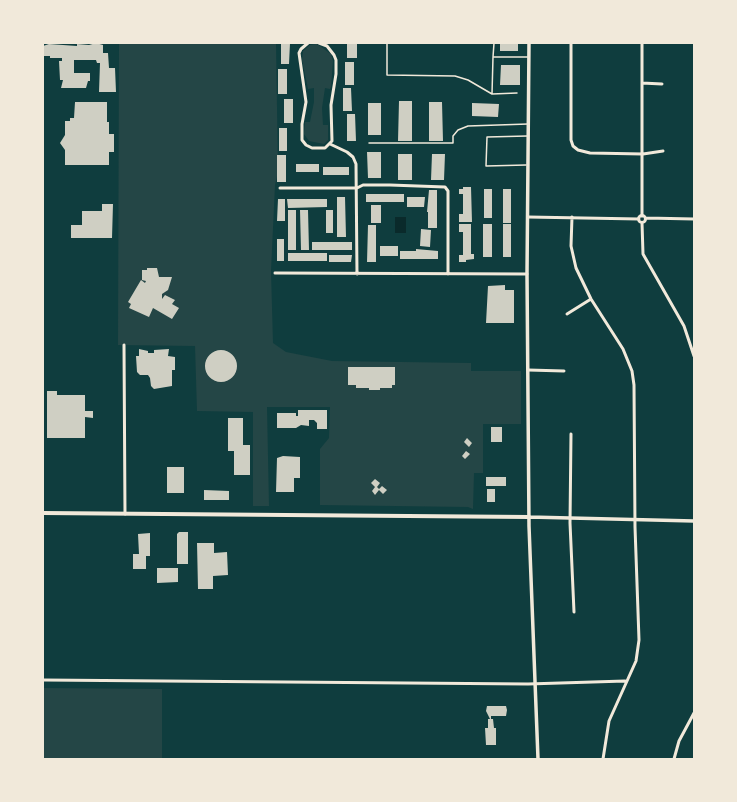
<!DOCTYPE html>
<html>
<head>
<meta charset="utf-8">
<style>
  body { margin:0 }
  #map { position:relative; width:737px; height:802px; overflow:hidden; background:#0f3d3e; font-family:Overpass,sans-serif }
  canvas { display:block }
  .frame { position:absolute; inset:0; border:44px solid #f1e9da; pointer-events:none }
</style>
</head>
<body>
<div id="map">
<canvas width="737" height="802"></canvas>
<div class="frame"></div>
</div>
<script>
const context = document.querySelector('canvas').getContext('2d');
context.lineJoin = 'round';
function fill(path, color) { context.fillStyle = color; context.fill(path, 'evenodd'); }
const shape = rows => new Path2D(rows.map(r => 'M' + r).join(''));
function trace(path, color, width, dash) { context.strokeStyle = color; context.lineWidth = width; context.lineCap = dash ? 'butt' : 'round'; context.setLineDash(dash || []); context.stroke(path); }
fill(shape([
  [119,43,276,43,278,172,275,185,271,271,273,343,286,352,332,361,471,363,471,371,521,371,521,424,483,424,483,473,474,473,473,509,468,507,320,505,320,449,329,438,330,407,267,407,269,506,253,506,253,412,197,411,195,346,118,345],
  [317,44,331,54,333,61,331,87,330,89,325,88,322,108,323,125,328,125,328,140,324,144,309,141,304,134,305,122,310,122,314,102,314,88,308,89,302,60,303,51,310,45],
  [43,688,162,689,162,759,43,759]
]), '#244646');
fill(shape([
  [395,217,406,217,406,233,395,233]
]), '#0a2a2b');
fill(shape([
  [96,43,103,45,103,53,108,53,109,68,115,68,116,92,99,92,100,63,97,63,96,60,74,60,74,73,90,73,90,81,88,81,86,88,61,88,63,80,60,80,59,61,62,61,62,58,50,58,50,56,43,56,43,46,49,44,77,46,77,44,89,45],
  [281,43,290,43,289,64,281,64],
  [347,43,357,43,357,58,347,58],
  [500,43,518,43,518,51,500,51],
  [345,62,354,62,354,85,345,85],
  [501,65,520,65,520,85,500,85],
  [278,69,287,69,287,94,278,94],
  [343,88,351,88,352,111,343,111],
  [284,99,293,99,293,123,284,123],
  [399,101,412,101,412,141,398,141],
  [75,102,107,102,107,122,109,122,109,134,114,134,114,152,109,152,109,165,65,165,65,150,60,143,65,135,65,121,70,121,70,118,74,118],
  [429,102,442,102,443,141,429,141],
  [368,103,381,103,381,135,368,135],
  [472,103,499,104,498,117,472,116],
  [347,114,355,114,356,141,347,141],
  [279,128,287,128,287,151,279,151],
  [367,152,381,152,381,178,368,178],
  [398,154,412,154,412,180,398,180],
  [432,154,445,154,444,180,431,180],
  [277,155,286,155,286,182,277,182],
  [296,164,319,164,319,172,296,172],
  [323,167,349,167,349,175,323,175],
  [463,187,471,187,472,222,459,222,459,214,463,214,463,194,459,194,459,189,463,189],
  [484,189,492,189,492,218,484,218],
  [503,189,511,189,511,223,503,223],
  [429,190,437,190,437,228,428,228,428,212,427,212],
  [366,194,404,194,404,202,366,202],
  [337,197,345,197,346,237,337,237],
  [407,197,425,197,424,207,407,207],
  [278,199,285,199,285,221,277,221],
  [287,199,327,199,327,207,288,208],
  [102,204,113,204,112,238,71,238,71,225,82,225,82,211,102,211],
  [371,205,381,205,381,223,371,223],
  [288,210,296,210,296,250,288,250],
  [300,210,308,210,309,250,301,250],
  [326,210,333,210,333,233,326,233],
  [459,224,471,224,471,254,474,254,474,259,466,260,466,262,459,262,459,255,463,255,463,232,459,232],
  [483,224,492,224,492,257,483,257],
  [503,224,511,224,511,257,503,257],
  [368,225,376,225,376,262,367,262],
  [421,229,431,230,430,247,420,246],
  [277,239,284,239,284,261,277,261],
  [312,242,352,242,352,250,312,250],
  [380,246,398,246,398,256,380,256],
  [416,249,438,251,438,259,400,259,400,251,416,251],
  [288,253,327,253,327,261,288,261],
  [329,255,352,255,351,262,329,262],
  [147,268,157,268,159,277,172,277,168,290,162,294,162,299,165,295,175,300,172,304,179,308,172,319,153,308,149,317,129,308,131,304,128,302,141,280,145,283,146,281,142,280,142,270,147,270],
  [505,285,505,290,514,290,514,323,486,323,488,286],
  [139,349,148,351,148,353,154,353,154,350,169,349,168,356,175,357,175,370,172,370,172,386,154,389,151,386,150,378,148,375,140,375,137,372,136,356,139,356],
  '205 366a16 16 0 1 1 32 0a16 16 0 1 1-32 0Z',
  [348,367,395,367,395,385,392,385,392,388,380,388,380,390,369,390,369,388,356,388,356,385,348,385],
  [47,391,57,391,57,395,85,395,85,411,93,411,93,418,85,417,85,438,47,438],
  [298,410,327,410,327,429,317,429,317,423,314,420,309,420,309,426,301,425,296,428,277,428,277,413,296,413,296,416,298,416],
  [228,418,243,418,243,445,250,445,250,475,234,475,234,451,228,451],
  [491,427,502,427,502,442,491,442],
  [467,438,472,443,469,447,464,442],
  [466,451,470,454,465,459,462,456],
  [283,456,300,457,300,478,294,478,294,492,276,492,277,458],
  [167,467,184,467,184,493,167,493],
  [486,477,506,477,506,486,486,486],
  [375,479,380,483,377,487,379,489,382,486,387,490,383,494,379,490,375,495,372,491,375,487,371,483],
  [487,489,495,489,495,502,487,502],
  [204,490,229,491,229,500,204,500],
  [179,532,188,532,188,564,177,564,177,534],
  [150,533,150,556,146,556,146,569,133,569,133,554,139,554,138,534],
  [197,543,214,543,214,553,227,552,228,575,213,576,213,589,198,589],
  [157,568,178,568,178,582,157,583],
  [487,706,506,706,507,710,506,716,491,716,491,719,493,719,494,728,496,728,496,745,486,745,485,728,488,728,488,719,490,719,486,711]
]), '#cfcfc3');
trace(shape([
  [387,43,387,75,455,76,468,80,492,94,517,93],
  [493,57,494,43],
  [492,94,493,57,529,57],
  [369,143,453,143,453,136,458,130,468,126,528,124],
  [526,165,486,166,487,137,527,136]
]), '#f1e9da', 1.5);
trace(shape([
  [308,43,301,49,299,53,306,102,302,124,302,140,306,145,312,148,325,148,332,141,331,105,336,74,336,60,334,55,327,46,319,43],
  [571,43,571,140,573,146,578,150,590,153,643,154,663,151],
  [642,43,642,216],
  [642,83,662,84],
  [330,144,347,152,353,157,356,164,357,274],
  [280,188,357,188,363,185,390,185,445,187,448,191,448,274],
  '638.5 219a3.5 3.5 0 1 1 7 0a3.5 3.5 0 1 1-7 0Z',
  [528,217,639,219],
  [572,217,571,246,576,268,591,299,623,349,632,371,634,385,635,527,639,640,636,661,609,721,603,759],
  [646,218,694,219],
  [642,223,643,254,684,326,694,356],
  [275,273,527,274],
  [567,314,591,299],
  [124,345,125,514],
  [528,370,564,371],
  [571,434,570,523,574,612],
  [43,680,528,684,625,681],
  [674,759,679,741,694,713]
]), '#f1e9da', 3);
trace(shape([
  [529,43,527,274,529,526,538,759],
  [529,517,694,521]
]), '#f1e9da', 3.5);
trace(shape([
  [43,513,529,517]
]), '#f1e9da', 4);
</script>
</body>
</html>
